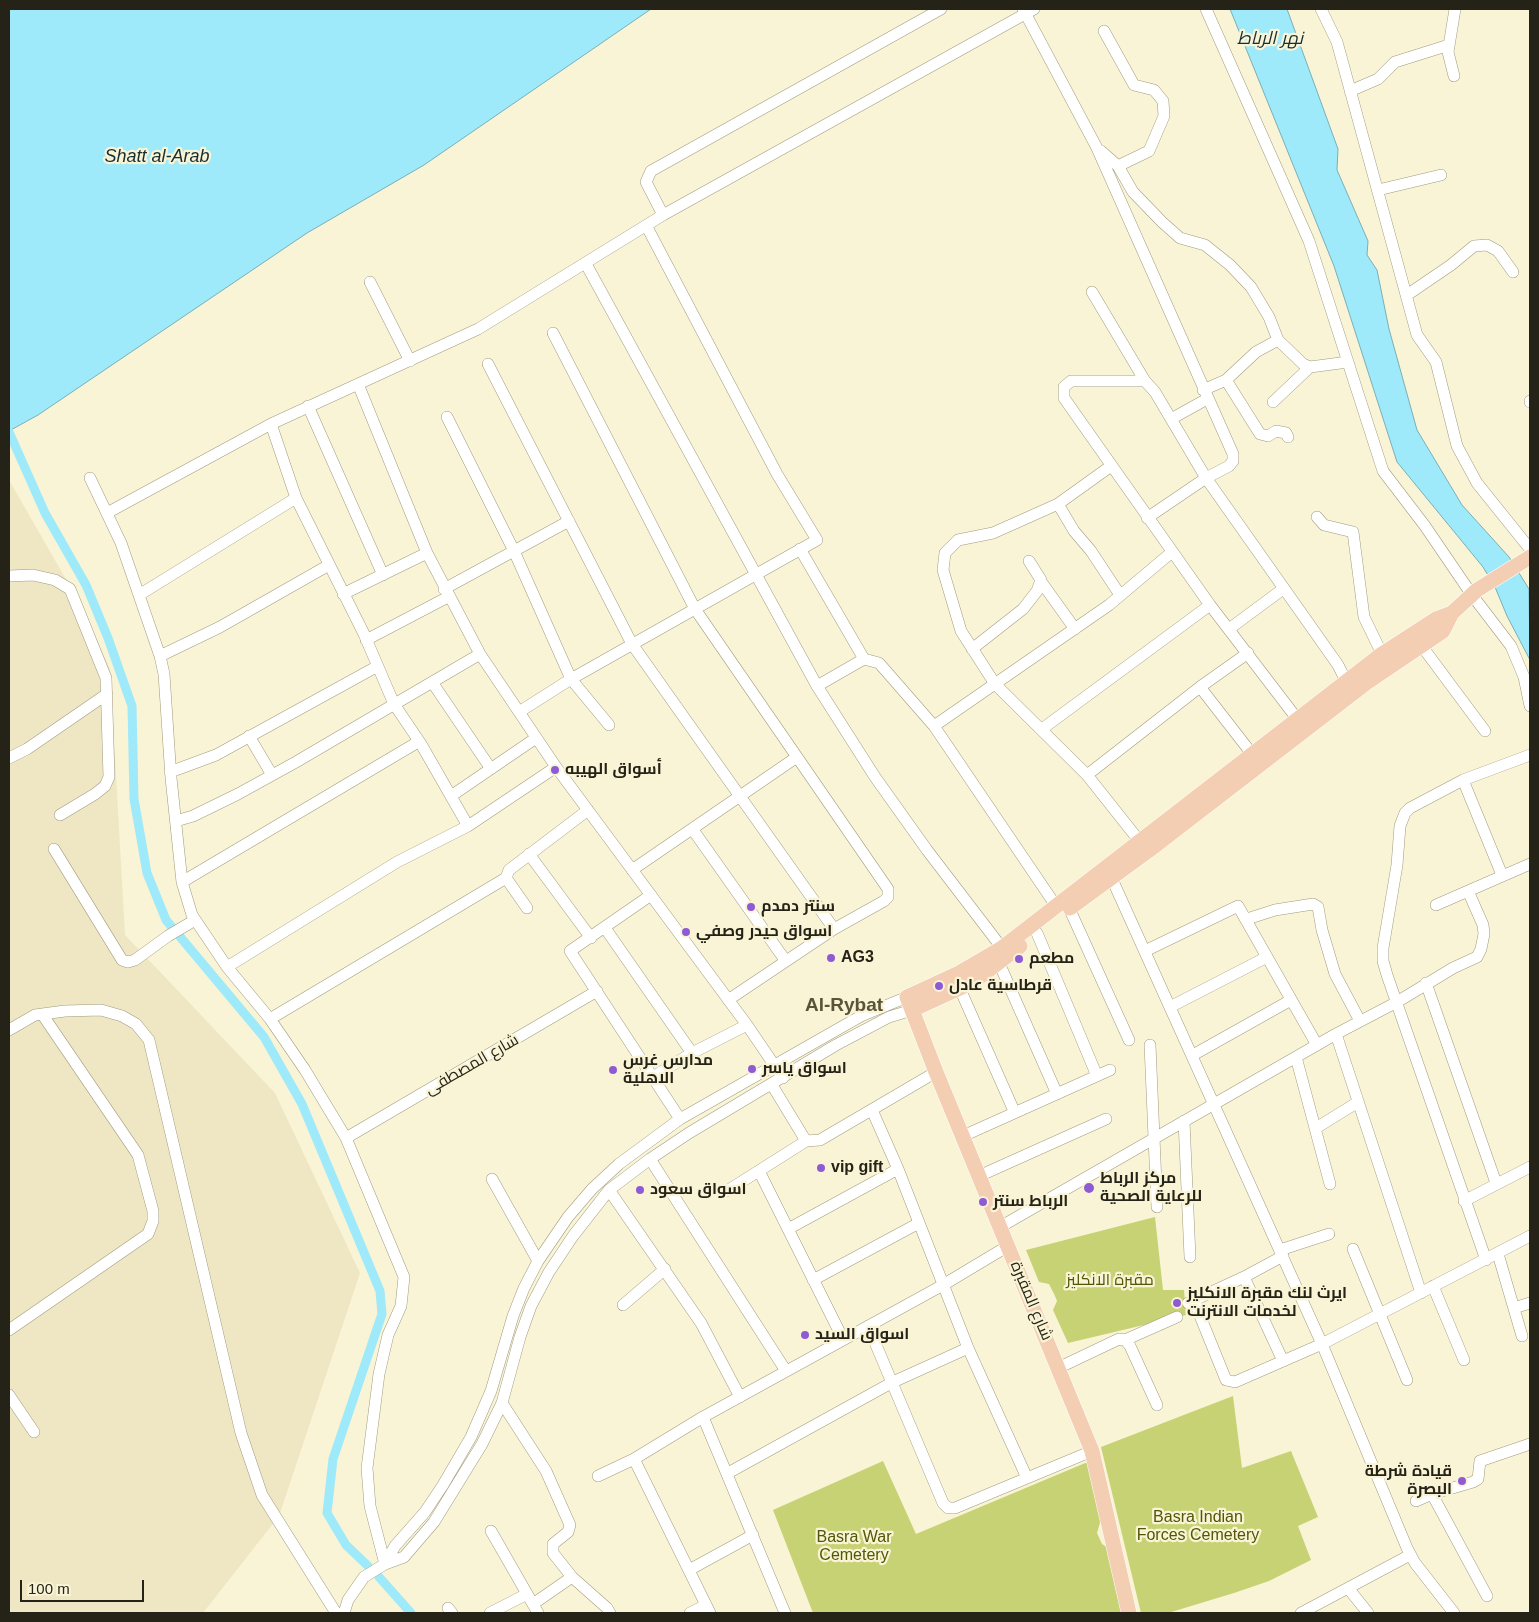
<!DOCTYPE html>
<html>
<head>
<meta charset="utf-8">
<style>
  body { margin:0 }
  #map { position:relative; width:1539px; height:1622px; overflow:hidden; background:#f9f4d5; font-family:Helvetica,sans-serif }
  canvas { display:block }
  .frame { position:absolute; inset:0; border:10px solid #252318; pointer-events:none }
  .scale { position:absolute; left:20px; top:1580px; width:124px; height:22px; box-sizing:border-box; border:2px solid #252318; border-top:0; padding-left:6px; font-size:15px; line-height:18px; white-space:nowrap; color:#252318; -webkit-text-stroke:4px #f9f4d5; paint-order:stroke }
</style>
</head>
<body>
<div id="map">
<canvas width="1539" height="1622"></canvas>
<div class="frame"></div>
<div class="scale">100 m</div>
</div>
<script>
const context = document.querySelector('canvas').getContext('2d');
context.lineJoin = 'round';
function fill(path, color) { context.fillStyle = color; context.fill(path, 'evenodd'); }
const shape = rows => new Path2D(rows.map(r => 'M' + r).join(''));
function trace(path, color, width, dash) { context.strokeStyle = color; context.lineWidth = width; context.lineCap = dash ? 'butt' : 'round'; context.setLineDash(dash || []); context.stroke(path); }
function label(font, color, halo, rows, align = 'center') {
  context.font = font + ' Helvetica,Cairo,sans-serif'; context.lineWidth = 4.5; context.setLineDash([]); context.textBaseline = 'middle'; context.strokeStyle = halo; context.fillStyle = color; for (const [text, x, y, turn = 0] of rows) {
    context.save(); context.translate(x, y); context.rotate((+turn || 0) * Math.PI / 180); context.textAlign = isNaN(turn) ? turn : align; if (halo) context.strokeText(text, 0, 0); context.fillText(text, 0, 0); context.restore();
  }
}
fill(shape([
  [9,480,83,609,110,669,125,935,275,1093,360,1273,279,1516,203,1613,9,1613]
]), '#efe7c3');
fill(shape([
  [1155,1217,1163,1290,1184,1290,1186,1315,1068,1343,1053,1310,1057,1301,1055,1296,1049,1284,1039,1282,1026,1250],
  [1233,1396,1242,1468,1291,1451,1318,1517,1298,1526,1311,1560,1269,1581,1234,1593,1168,1613,1141,1613,1101,1447],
  [883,1461,916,1534,1090,1461,1102,1516,1097,1533,1102,1544,1111,1550,1124,1613,813,1613,773,1510]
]), '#c7d275');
const water = shape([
  [9,9,651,9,424,165,307,233,38,415,9,431,9,9],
  [1230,9,1287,9,1338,149,1337,170,1368,241,1367,255,1377,270,1389,329,1417,430,1462,505,1509,557,1529,589,1530,660,1507,616,1495,587,1483,567,1397,462,1334,266,1230,9]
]);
fill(water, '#9ee9fa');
trace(water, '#7aaeb6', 1);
trace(shape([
  [9,432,45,513,86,585,108,638,132,706,134,799,147,873,166,920,264,1037,302,1104,380,1291,382,1314,333,1459,327,1513,346,1545,368,1566],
  [379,1577,411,1613]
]), '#9ee9fa', 9);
const minor = shape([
  [1023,9,1097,148,1233,454,1233,461,1229,466,1206,478,1147,518],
  [1206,9,1309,241,1383,471,1425,526,1472,595,1511,646,1524,677,1530,706],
  [1321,9,1337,42,1417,335,1436,362,1457,446,1477,483,1530,549],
  [1104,31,1134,85,1154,90,1163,101,1164,116,1149,151,1118,166],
  [1454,76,1448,52,1455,9],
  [1350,91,1378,79,1395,62,1449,45],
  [1101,151,1118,166,1133,192,1162,222,1180,238,1205,245,1230,265,1251,287,1269,317,1278,340,1303,364,1310,367,1348,362],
  [1378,190,1441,175],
  [663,215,646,182,651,171,941,9],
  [586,264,817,686,875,777,927,850,1002,948],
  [370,282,410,361],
  [1092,292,1145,381],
  [1407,295,1451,265,1474,246,1487,245,1498,251,1513,272],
  [553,333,695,609,888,889,888,897,884,901,834,929,728,1000],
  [488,364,632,644,834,929],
  [1226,380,1260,434,1268,436,1276,431,1286,433,1288,437],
  [358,384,427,553,480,654,556,767,747,1025,783,1078],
  [1203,390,1226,380,1256,352,1278,340],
  [1530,401,1530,402],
  [1273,402,1310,367],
  [308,406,383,575],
  [447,417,514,551,571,679,609,725],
  [1171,419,1207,399],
  [271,424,296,498,364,634,394,704,421,744,468,826],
  [1111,466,1058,504,993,533,958,540,945,553,943,570,961,631,995,684,1087,775,1141,843],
  [90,478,121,543,160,656,164,674,171,778,182,882,192,915,227,967,270,1019,305,1070,346,1138,404,1277,401,1306,388,1335,379,1374,367,1468,370,1506,385,1564],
  [1058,504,1074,531,1091,551,1120,595],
  [107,513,271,424,478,329,663,215,1034,9],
  [1317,517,1324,525,1353,532,1364,617,1382,654],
  [800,549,864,659],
  [9,576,33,575,55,580,70,589,106,678,109,777,105,786,95,794,60,815],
  [1042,583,1075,629],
  [444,589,569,521],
  [343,594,427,553],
  [139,595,296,498],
  [1229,629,1283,589],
  [366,640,448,597],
  [1421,645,1485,731],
  [972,649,1023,609,1037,591,1041,580,1029,561],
  [160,656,220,627,329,565],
  [432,682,491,769],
  [817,686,864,659,879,663,934,726,1056,906],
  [1200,687,1252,754],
  [519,712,571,679,817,540,777,474,647,227],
  [1298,720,1210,605,1064,398,1064,387,1071,381,1145,381,1155,392,1206,478,1338,665,1346,681],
  [934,726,1109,605,1172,552],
  [1042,729,1210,605],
  [249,736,272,775],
  [9,758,27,749,107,694],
  [170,772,216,755,376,667],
  [1087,775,1200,687,1248,653],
  [1463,780,1502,875],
  [451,796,536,738],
  [176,821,193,816,238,794,296,762,480,654],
  [693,830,785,960],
  [54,849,122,960,128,962,135,960,168,936,195,920],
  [529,854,591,938],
  [632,870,797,757],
  [1112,879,1322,1344,1407,1548,1415,1563,1454,1613],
  [182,882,418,742],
  [651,895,570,951,680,1119],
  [1436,905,1530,864],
  [527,908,506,878,509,870,588,810],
  [1069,908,1129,1040],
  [1247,919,1275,910,1313,904,1318,907,1322,930,1335,974,1360,1021],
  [605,928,692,1053],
  [1037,933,1097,1076],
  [1145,951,1238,906,1317,1045],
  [999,963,1057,1094],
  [227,967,397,862,468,826,556,767],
  [1426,983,1496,1183],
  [960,989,1014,1111],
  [1170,1007,1267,957],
  [270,1019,506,878],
  [9,1030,35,1015,65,1011,101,1010,122,1016,136,1024,149,1040,241,1433,262,1495,336,1613],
  [1336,1034,1421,1293],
  [1150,1045,1157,1207],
  [1193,1055,1291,1000],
  [1296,1057,1330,1184],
  [653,1077,692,1053,747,1025],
  [772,1085,806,1141],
  [872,1110,898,1169,968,1348,1027,1478],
  [1184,1121,1190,1257],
  [1316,1128,1358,1102],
  [963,1136,1110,1070],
  [346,1138,597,991],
  [650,1159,786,1371],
  [759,1171,843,1339],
  [979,1176,1106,1119],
  [492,1179,538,1261],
  [609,1190,701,1323,740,1397],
  [727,1191,806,1141,820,1140,936,1072],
  [1464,1201,1530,1167],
  [1000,1227,1336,1034,1397,1002,1453,968,1477,957,1481,949,1484,934,1483,925,1468,891],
  [788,1229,898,1169],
  [1353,1249,1407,1380],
  [1280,1250,1329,1234],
  [1498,1254,1522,1336],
  [1486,1260,1387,975,1383,961,1383,948,1397,865,1400,826,1405,813,1410,808,1463,780,1530,755],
  [1244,1277,1283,1361],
  [813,1280,919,1223],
  [1433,1286,1464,1360],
  [1194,1301,1226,1380,1235,1382,1322,1344,1530,1236],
  [1188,1303,1244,1277,1283,1256],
  [623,1305,665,1269],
  [1514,1308,1530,1303],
  [868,1326,943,1503,948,1508,955,1508,1092,1451],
  [9,1330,148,1234,153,1221,153,1211,138,1155,42,1014],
  [1125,1340,1130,1346,1157,1405],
  [1058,1368,1119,1339,1125,1340,1177,1317],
  [9,1395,34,1432],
  [502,1403,546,1471,570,1525,568,1532,553,1544,553,1553,572,1577,607,1608,610,1613],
  [703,1417,785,1613],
  [634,1459,710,1613],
  [728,1473,893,1382,968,1348],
  [598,1476,634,1459,703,1417,943,1285,1008,1246],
  [1432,1494,1473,1482,1478,1479,1480,1461,1530,1444],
  [1416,1501,1432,1494,1487,1596],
  [491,1531,538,1613],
  [385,1564,395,1546,425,1512,443,1485,471,1437,491,1391,513,1316,524,1288,538,1261,568,1217,592,1189,619,1164,680,1119,861,1016,907,997],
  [689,1570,753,1535],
  [1348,1588,1368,1613],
  [533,1604,572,1577],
  [448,1608,452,1613],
  [344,1613,348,1600,364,1577,385,1564,404,1557,434,1522,482,1444,502,1403,520,1337,531,1306,549,1272,573,1236,609,1190,650,1159,689,1133,836,1045,889,1017,912,1010],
  [490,1613,527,1594],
  [690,1613,706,1605],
  [1301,1613,1410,1555]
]);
const major = shape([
  [1070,908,1148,851,1366,683,1443,631,1452,613,1477,590,1530,557],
  [912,1010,973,982,1020,946],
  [1129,1613,1092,1451,936,1072,907,997,959,973,1002,948,1382,654,1436,619,1452,613]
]);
trace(minor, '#a09b7f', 12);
trace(major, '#fff', 16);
trace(minor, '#fff', 11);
trace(major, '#f3ceb3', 15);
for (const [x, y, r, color] of [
  [555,770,5,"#8f5bd4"],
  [751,907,5,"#8f5bd4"],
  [686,932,5,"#8f5bd4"],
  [831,958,5,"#8f5bd4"],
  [1019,959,5,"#8f5bd4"],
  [939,986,5,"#8f5bd4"],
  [752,1069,5,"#8f5bd4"],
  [613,1070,5,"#8f5bd4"],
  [821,1168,5,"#8f5bd4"],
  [1089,1188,6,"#8f5bd4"],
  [640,1190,5,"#8f5bd4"],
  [983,1202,5,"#8f5bd4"],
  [1177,1303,5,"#8f5bd4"],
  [805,1335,5,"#8f5bd4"],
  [1462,1481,5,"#8f5bd4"]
]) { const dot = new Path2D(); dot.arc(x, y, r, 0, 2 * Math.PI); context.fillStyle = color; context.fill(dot); trace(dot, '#f9f4d5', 2); }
label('bold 16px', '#252318', '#f9f4d5', [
  ["أسواق الهيبه",565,770],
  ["سنتر دمدم",761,907],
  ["اسواق حيدر وصفي",696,932],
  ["AG3",841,958],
  ["مطعم",1029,959],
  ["قرطاسية عادل",949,986],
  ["مدارس غرس",623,1061],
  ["الاهلية",623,1079],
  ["اسواق ياسر",762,1069],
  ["vip gift",831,1168],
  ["مركز الرباط",1100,1179],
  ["للرعاية الصحية",1100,1197],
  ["اسواق سعود",650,1190],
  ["الرباط سنتر",993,1202],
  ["ايرث لنك مقبرة الانكليز",1187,1294],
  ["لخدمات الانترنت",1187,1312],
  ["اسواق السيد",815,1335],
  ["قيادة شرطة",1452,1472,"right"],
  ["البصرة",1452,1490,"right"]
], 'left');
label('16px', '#252318', '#f9f4d5', [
  ["شارع المصطفى",472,1065,-30],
  ["شارع المقبرة",1031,1301,67]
]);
label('16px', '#515706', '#f9f4d5', [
  ["مقبرة الانكليز",1110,1281],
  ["Basra Indian",1198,1518],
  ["Forces Cemetery",1198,1536],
  ["Basra War",854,1538],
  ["Cemetery",854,1556]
]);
label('italic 18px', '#172f34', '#f9f4d5', [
  ["نهر الرباط",1270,39],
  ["Shatt al-Arab",157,157]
]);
label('bold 19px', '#585339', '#f9f4d5', [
  ["Al-Rybat",844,1006]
]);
</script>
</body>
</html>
